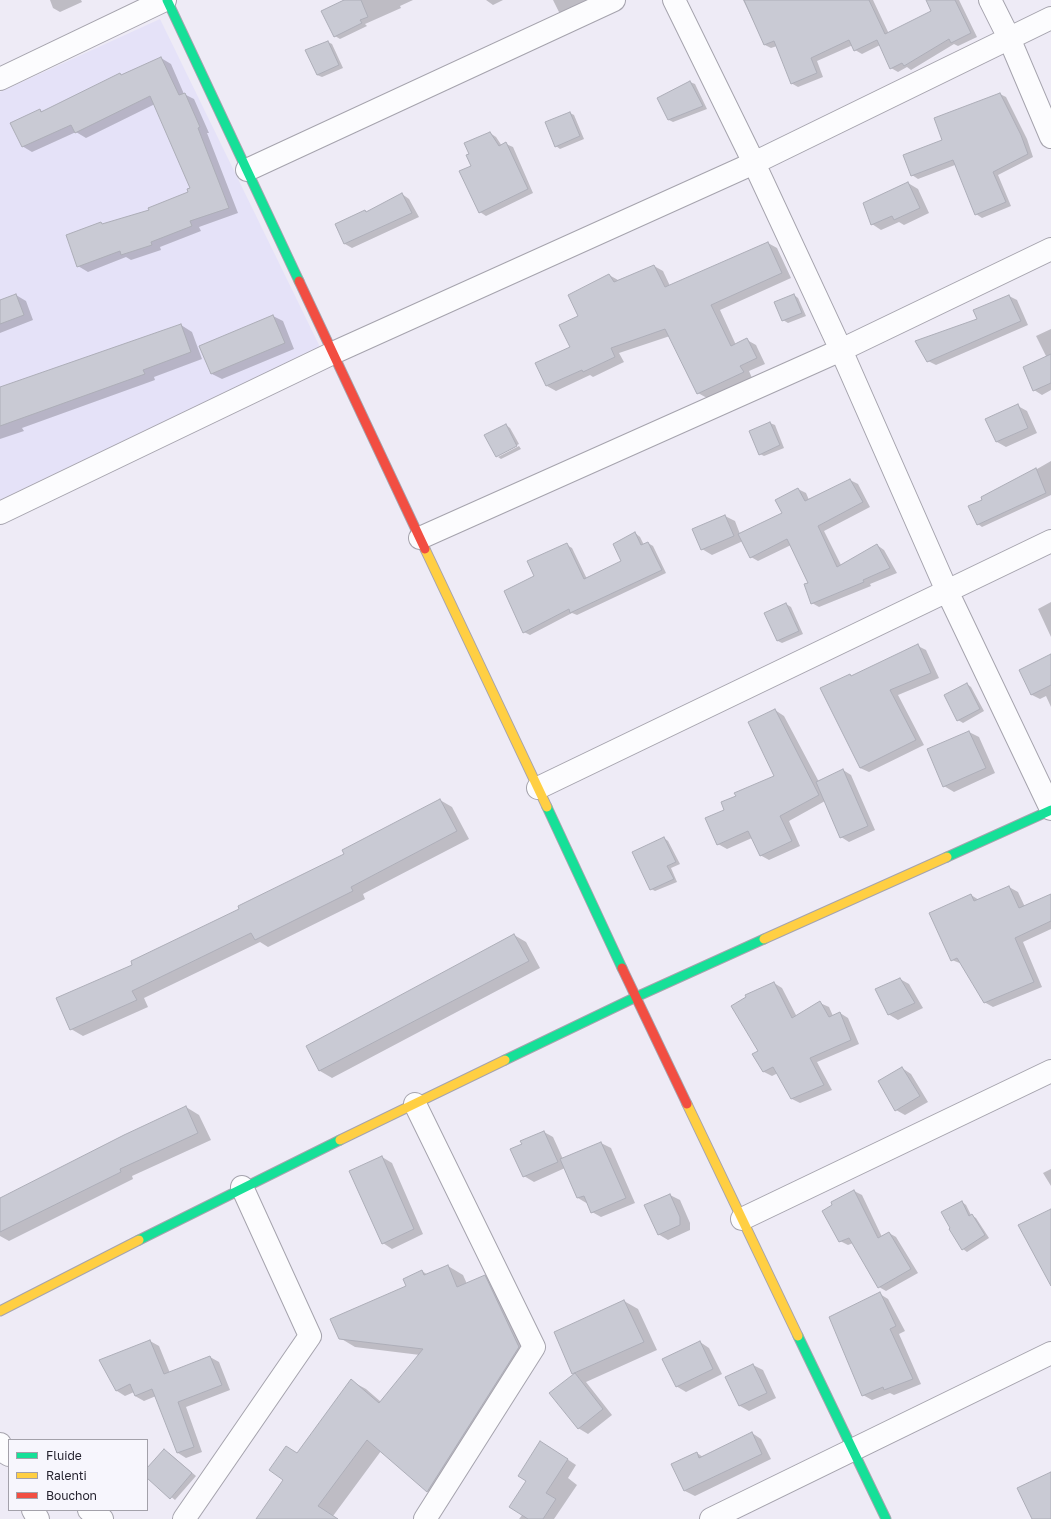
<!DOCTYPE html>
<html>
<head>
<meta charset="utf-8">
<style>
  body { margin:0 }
  #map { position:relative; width:1051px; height:1519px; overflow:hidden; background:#eeebf6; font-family:"Golos Text",sans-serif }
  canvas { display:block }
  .legend { position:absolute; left:8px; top:1439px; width:140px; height:72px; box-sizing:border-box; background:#f7f6fd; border:1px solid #a3a1aa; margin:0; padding:5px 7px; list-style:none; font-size:12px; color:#24222e }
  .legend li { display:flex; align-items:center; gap:8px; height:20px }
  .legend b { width:20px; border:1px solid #a3a1aa }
</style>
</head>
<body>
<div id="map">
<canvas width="1051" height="1519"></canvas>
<ul class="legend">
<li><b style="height:5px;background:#16e098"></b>Fluide</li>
<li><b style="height:5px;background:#ffcf43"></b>Ralenti</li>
<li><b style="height:5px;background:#f24e42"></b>Bouchon</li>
</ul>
</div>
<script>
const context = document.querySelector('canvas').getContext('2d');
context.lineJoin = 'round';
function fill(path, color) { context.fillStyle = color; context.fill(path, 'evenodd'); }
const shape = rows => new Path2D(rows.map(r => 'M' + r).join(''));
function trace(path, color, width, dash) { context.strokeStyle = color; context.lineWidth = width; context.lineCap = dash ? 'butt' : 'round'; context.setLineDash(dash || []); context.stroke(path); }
fill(shape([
  [160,19,320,347,0,500,0,92]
]), '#e5e2f8');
fill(shape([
  [50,0,81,0,82,2,60,12,53,8],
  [346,0,413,0,400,6,401,8,365,24,367,26,340,39,335,36],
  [486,0,503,0,493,5],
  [553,0,597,0,564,15,559,12],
  [743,0,873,0,889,34,932,12,927,0,959,0,977,37,958,46,954,44,911,70,907,67,898,72,891,68,880,45,862,54,855,50,853,45,817,61,823,77,798,87,791,83,777,46,771,48,765,45],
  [328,42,332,44,343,68,322,77,317,75],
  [161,58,171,64,184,94,194,99,209,133,207,133,238,213,199,227,201,231,160,247,161,250,131,260,126,257,88,272,78,266,104,225,150,210,189,193,191,189,155,104,86,138,76,132,32,152,22,146,40,110,43,112],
  [690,82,695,84,707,109,673,122,669,120,658,98],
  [1000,94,1006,97,1027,139,1033,157,998,175,1011,206,982,218,976,214,955,165,918,179,912,175,944,141],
  [570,113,574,115,584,139,560,149,556,146],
  [490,133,496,137,502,146,506,144,513,147,533,193,486,216,480,212,470,155],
  [908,183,918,189,929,213,904,225,899,222,881,230,872,224],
  [402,194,409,199,419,217,352,248,345,244,336,224,365,211,368,213],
  [768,243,777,248,791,278,720,310,736,345,747,340,756,345,765,364,749,371,752,378,707,398,698,393,670,336,619,353,624,362,593,377,590,375,556,391,547,386,571,347,580,316,609,275,618,280,654,266,663,271,670,286],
  [16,295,26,301,33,320,0,333,0,301],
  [794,295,798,298,806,316,788,323,783,320],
  [1009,296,1017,300,1028,325,936,365,928,361],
  [273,316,283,321,294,349,222,379,212,374],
  [181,325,192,332,202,359,154,377,155,380,22,428,24,431,0,439,0,393],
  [1051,329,1051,390,1042,395,1034,390,1047,358,1036,336],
  [1018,406,1027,411,1037,433,1006,447,997,442,987,420],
  [770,423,775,425,784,448,764,456,760,454],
  [506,425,510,428,519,444,497,455,497,457,496,456],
  [519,446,521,449,501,459,498,457],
  [1051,461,1051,495,982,527,978,524,983,500],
  [850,480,858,484,870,507,824,531,841,565,877,545,884,550,897,573,870,584,871,586,819,607,812,603,809,583,791,545,758,561,751,557,743,541,712,555,702,549,725,516,735,521,740,534,783,513,798,489,806,493,809,500],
  [635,533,640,537,644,545,648,543,653,546,666,573,577,615,572,613,530,635,524,632,535,576,567,545,572,548,587,579,622,561],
  [1051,602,1051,637,1038,609],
  [786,604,791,607,803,634,782,643,778,641],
  [918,646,926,650,939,678,898,695,924,745,869,772,860,768,850,675,853,677],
  [1051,655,1051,707,1046,696,1040,699,1032,695,1020,670],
  [967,684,971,687,984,711,963,723,958,720],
  [775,710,784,716,819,782,843,770,851,775,875,830,849,842,841,837,825,801,789,821,800,846,769,860,760,855,752,838,727,849,718,844,725,811,776,777],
  [969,732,979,737,995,773,954,792,944,786],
  [440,800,452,807,469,839,363,894,365,899,268,947,260,942,144,998,148,1007,83,1036,71,1029,134,965,346,854],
  [664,838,668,841,680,864,671,868,677,882,655,891,651,889],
  [1009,887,1018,892,1025,907,1051,895,1051,929,1023,942,1042,987,993,1007,984,1002,962,964,952,960,971,895,979,900],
  [514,935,526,942,540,968,332,1078,320,1071,307,1046],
  [900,979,909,984,923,1008,898,1020,888,1014],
  [774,983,782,988,797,1017,820,1003,829,1007,833,1016,840,1013,848,1018,859,1044,817,1062,832,1090,800,1103,792,1099,778,1073,772,1076,764,1072,760,1051],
  [902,1068,911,1074,928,1102,905,1115,896,1110],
  [186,1107,199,1115,211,1140,132,1176,133,1179,9,1241,0,1236,0,1199],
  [544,1132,553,1137,563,1159,601,1143,611,1148,635,1203,601,1217,592,1212,588,1204,578,1198,565,1168,534,1182,524,1176,523,1144],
  [382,1157,392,1163,423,1234,392,1249,383,1243],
  [1051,1169,1051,1186,1043,1173],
  [854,1191,862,1195,882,1237,889,1233,896,1237,918,1273,886,1291,879,1287,853,1243,848,1245,840,1241],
  [670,1195,680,1200,690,1223,690,1230,668,1240,658,1234],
  [962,1202,966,1205,971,1215,976,1218,989,1238,967,1252,963,1249],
  [448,1266,463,1275,467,1284,485,1276,500,1285,534,1356,443,1500,428,1491,381,1451,333,1516,338,1519,258,1519,284,1480,298,1454,351,1381,366,1389,381,1402,420,1355,355,1347,340,1338,407,1286,422,1271,428,1275],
  [880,1294,888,1299,905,1331,899,1334,921,1384,894,1395,890,1393,872,1400,863,1395],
  [624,1301,638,1309,657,1350,586,1382,612,1415,588,1434,578,1428,575,1374,555,1333],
  [150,1341,159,1346,170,1373,210,1357,219,1362,230,1390,186,1407,202,1452,186,1458,178,1453,156,1396,144,1401,135,1396,134,1392,125,1396,117,1391,101,1360],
  [700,1342,709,1348,722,1374,686,1392,676,1386],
  [753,1365,763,1370,776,1398,749,1411,740,1406,726,1378],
  [752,1433,761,1439,771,1459,695,1496,685,1491,673,1465,697,1453,703,1457],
  [549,1447,576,1465,568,1478,577,1485,554,1519,519,1519,523,1514],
  [169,1453,196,1476,175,1500,147,1477,147,1470]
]), '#0003');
const building = shape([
  [344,0,361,0,368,17,360,20,362,23,334,37,321,11,344,0],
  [744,0,869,0,885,34,931,11,926,0,955,0,971,33,951,43,949,39,904,66,902,63,890,69,877,40,854,51,849,40,811,58,817,73,791,84,774,41,764,45,744,0],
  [328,41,339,65,317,75,305,50,328,41],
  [161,57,179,95,185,93,200,127,198,128,229,208,190,221,192,226,151,242,152,245,121,255,120,251,77,267,66,235,101,222,102,224,149,210,148,208,188,192,187,189,190,188,150,96,75,133,71,125,22,147,10,123,40,109,41,112,120,73,121,75,161,57],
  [690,81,703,106,668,120,657,98,690,81],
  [1000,93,1021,135,1028,154,993,172,1006,202,975,215,953,160,911,176,903,155,942,140,934,118,1000,93],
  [570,112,580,136,555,147,545,122,570,112],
  [490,132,499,146,506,142,528,189,479,213,459,171,471,166,466,155,469,154,464,143,490,132],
  [908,182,920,208,894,220,892,216,871,225,863,203,908,182],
  [402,193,412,213,344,244,335,224,365,210,366,212,402,193],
  [768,242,782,273,711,305,731,346,747,338,757,358,740,366,744,372,697,394,665,329,611,348,615,357,583,372,582,370,546,386,535,363,570,347,559,325,578,316,568,295,609,274,614,282,654,265,665,287,768,242],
  [16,294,24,315,0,324,0,300,16,294],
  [794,294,802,313,782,321,774,302,794,294],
  [1009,295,1021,321,927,362,915,341,977,319,973,310,1009,295],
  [273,315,285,343,211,374,199,346,273,315],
  [181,324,191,352,143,370,145,374,0,426,0,387,181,324],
  [1051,354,1051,383,1033,391,1023,367,1051,354],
  [1018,404,1028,428,996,442,985,419,1018,404],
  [770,422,780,445,759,455,749,431,770,422],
  [506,424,517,446,496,457,484,435,506,424],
  [1036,468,1046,493,977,525,968,506,982,500,981,497,1036,468],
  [850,479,863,502,818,526,837,567,877,544,890,568,863,580,864,582,811,604,804,584,808,583,787,539,750,558,738,534,782,513,775,500,798,488,805,501,850,479],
  [725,515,734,536,701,550,692,529,725,515],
  [635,532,641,545,648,542,662,570,570,613,569,609,523,633,504,591,534,576,527,561,567,543,584,579,621,561,613,544,635,532],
  [786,603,799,631,777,641,764,613,786,603],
  [918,644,931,673,890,690,916,740,860,768,820,688,850,674,851,676,918,644],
  [1051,654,1051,685,1031,695,1019,670,1051,654],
  [967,683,980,709,957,721,944,695,967,683],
  [775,709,819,795,780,816,792,841,760,856,748,831,717,845,705,818,724,810,721,802,736,796,734,793,774,776,748,722,775,709],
  [969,731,986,768,943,787,927,749,969,731],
  [843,769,868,826,840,838,816,782,843,769],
  [440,799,457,831,351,887,353,891,255,940,251,933,132,991,137,1000,70,1030,56,998,132,965,131,961,239,909,238,906,344,854,342,850,440,799],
  [664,837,676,862,667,866,674,879,650,890,632,852,664,837],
  [1009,886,1019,908,1051,894,1051,921,1015,938,1034,982,984,1003,957,958,951,961,929,913,971,894,974,901,1009,886],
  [514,934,529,961,319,1071,306,1046,514,934],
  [900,978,915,1003,888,1015,875,989,900,978],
  [774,982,792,1018,820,1001,829,1017,840,1012,851,1040,810,1058,824,1085,791,1099,773,1067,763,1072,752,1054,758,1051,731,1006,746,997,745,995,774,982],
  [902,1067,920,1096,895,1111,878,1081,902,1067],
  [186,1106,198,1133,120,1169,121,1172,0,1232,0,1198,124,1135,186,1106],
  [544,1131,558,1162,523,1177,510,1149,522,1144,520,1141,544,1131],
  [601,1142,626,1198,591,1213,584,1196,577,1198,560,1159,601,1142],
  [382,1156,414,1229,382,1244,349,1171,382,1156],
  [854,1190,878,1238,889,1232,911,1269,878,1288,849,1238,839,1242,822,1211,832,1205,831,1202,854,1190],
  [670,1194,680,1217,680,1225,658,1235,644,1205,670,1194],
  [962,1201,969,1216,972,1214,985,1235,962,1250,949,1229,950,1228,941,1212,962,1201],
  [1051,1209,1051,1286,1018,1225,1051,1209],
  [448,1265,457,1287,485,1275,519,1347,427,1492,367,1440,318,1506,338,1519,256,1519,283,1480,269,1470,286,1446,297,1453,351,1379,379,1403,423,1349,339,1339,330,1319,406,1286,403,1279,422,1270,424,1275,448,1265],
  [880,1292,896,1326,890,1329,913,1379,884,1390,883,1387,862,1396,829,1317,880,1292],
  [624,1300,644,1342,572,1374,554,1332,624,1300],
  [150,1340,164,1374,210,1356,222,1385,178,1402,194,1447,177,1453,152,1389,135,1396,130,1384,116,1391,99,1360,150,1340],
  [700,1341,713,1369,676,1387,662,1359,700,1341],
  [753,1364,767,1393,739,1406,725,1377,753,1364],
  [575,1373,603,1409,578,1429,549,1393,575,1373],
  [752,1432,762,1454,684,1491,671,1464,697,1452,699,1458,752,1432],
  [540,1441,568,1459,546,1493,556,1499,543,1519,528,1519,509,1507,526,1481,518,1476,540,1441],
  [164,1449,192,1473,170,1499,147,1478,147,1468,164,1449],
  [1051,1472,1051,1519,1032,1519,1017,1488,1051,1472]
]);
fill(building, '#c9cad4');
trace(building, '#adaeb8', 1);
const street = shape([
  [674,0,754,163,841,350,947,591,1051,809],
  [990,0,1009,38,1051,137],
  [0,79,165,0],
  [247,170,614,0],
  [0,513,333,353,754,163,1051,18],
  [420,538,841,350,1051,249],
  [538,788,1051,541],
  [415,1104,534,1347,425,1519],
  [742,1219,1051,1071],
  [0,1444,4,1452,9,1455],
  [33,1510,38,1519],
  [89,1510,102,1519],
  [184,1519,310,1336,242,1187],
  [711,1519,1051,1353]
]);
const fast = shape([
  [167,0,299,281],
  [547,807,622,968],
  [947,857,1051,810],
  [505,1060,636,997,764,939],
  [139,1240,340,1140],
  [798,1336,886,1519]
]);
const slow = shape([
  [425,549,547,807],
  [764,939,947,857],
  [687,1104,798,1336],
  [340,1140,505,1060],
  [0,1311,139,1240]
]);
const jam = shape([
  [299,281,425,549],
  [622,968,687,1104]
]);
trace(street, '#a5a3ad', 24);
trace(fast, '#a5a3ad', 11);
trace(slow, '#a5a3ad', 11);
trace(jam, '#a5a3ad', 11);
trace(street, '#fcfcfe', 22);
trace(fast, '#16e098', 9);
trace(slow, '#ffcf43', 9);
trace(jam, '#f24e42', 9);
</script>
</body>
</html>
